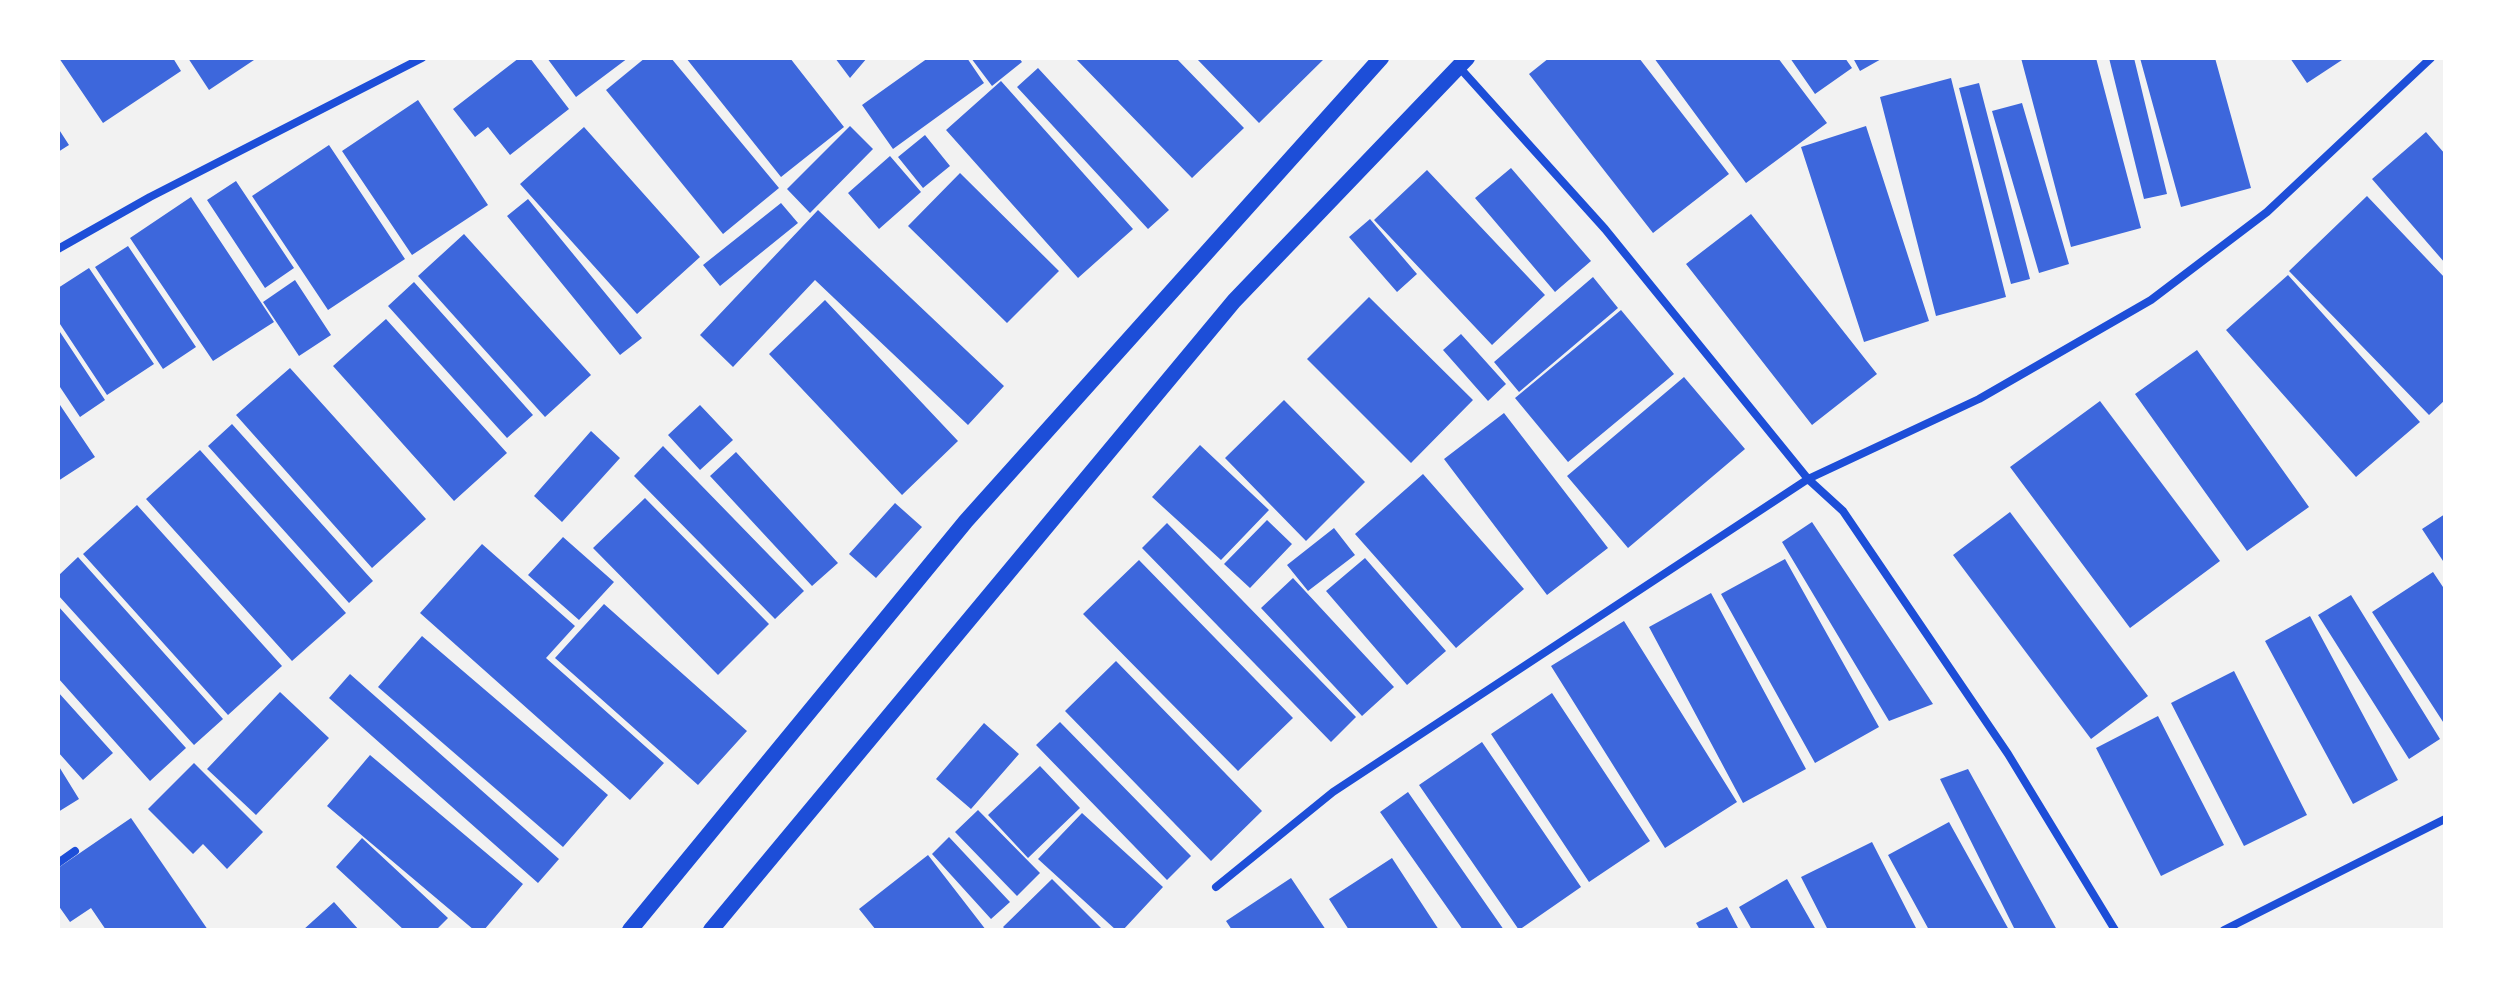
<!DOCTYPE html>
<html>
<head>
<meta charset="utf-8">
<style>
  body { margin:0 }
  #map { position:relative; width:2503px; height:988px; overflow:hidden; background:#f2f2f2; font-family:Raleway,sans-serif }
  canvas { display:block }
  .frame { position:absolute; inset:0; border:60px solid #fff; pointer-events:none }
</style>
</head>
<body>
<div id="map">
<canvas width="2503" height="988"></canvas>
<div class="frame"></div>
</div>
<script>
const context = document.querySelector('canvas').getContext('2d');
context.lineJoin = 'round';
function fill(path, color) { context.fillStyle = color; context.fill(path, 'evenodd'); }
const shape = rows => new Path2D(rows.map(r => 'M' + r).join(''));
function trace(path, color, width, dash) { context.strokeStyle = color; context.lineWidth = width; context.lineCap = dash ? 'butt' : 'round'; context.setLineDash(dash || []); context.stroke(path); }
fill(shape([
  [59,58,173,58,181,71,103,123],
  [188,58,257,58,209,90],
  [519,58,530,58,569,109,510,155,488,127,475,137,453,109],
  [547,58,628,58,576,97],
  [645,58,671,58,779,188,723,234,606,90],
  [686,58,790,58,844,127,781,177],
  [835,58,867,58,850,78],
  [928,58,967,58,984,83,893,149,862,105],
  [971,58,1019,58,1022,62,992,86],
  [1075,58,1176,58,1244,128,1192,178],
  [1196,58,1325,58,1259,123],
  [1549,58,1639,58,1729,174,1653,233,1529,74],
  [1654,58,1778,58,1827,123,1746,183],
  [1790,58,1845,58,1852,68,1815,94],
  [1853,58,1883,58,1860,71],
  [2021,58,2096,58,2141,228,2071,247],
  [2109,58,2134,58,2167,194,2144,199],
  [2140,58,2215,58,2251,188,2181,207],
  [2290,58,2345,58,2307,83],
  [1038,68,1169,210,1148,229,1017,87],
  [1951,78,2006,297,1936,316,1880,97],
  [1001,81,1133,229,1078,278,946,130],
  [1979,83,2030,279,2011,284,1959,88],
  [418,100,488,205,412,255,342,151],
  [2022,103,2069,264,2039,273,1992,111],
  [850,126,873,149,810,213,787,189],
  [1866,126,1929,321,1864,342,1801,147],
  [584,127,700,257,637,314,520,184],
  [58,128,69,145,58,152],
  [2426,132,2445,154,2445,263,2372,179],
  [925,135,950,166,923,188,898,157],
  [329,145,405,259,328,310,252,196],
  [890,156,921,192,879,229,848,193],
  [1511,168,1591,261,1555,292,1475,198],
  [1427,170,1545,295,1492,345,1374,220],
  [960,173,1059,271,1007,323,908,226],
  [236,181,294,268,265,288,207,200],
  [2367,196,2445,278,2445,400,2429,415,2289,271],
  [191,197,274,322,213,361,130,238],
  [528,199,642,338,620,355,507,216],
  [781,203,798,223,720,286,703,265],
  [818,210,1004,386,968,425,815,280,733,367,700,335],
  [1751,214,1877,374,1812,425,1686,264],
  [1370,219,1417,274,1397,292,1349,237],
  [464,234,591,375,545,417,418,276],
  [128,246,196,347,163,369,95,267],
  [89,268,154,364,107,395,58,321,58,288],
  [2288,275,2420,422,2356,477,2226,330],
  [1593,277,1618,308,1519,392,1494,362],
  [295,280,331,335,299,356,263,302],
  [414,282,533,415,507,438,388,306],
  [1369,297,1473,400,1411,463,1307,359],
  [825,300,958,441,902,495,769,354],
  [1621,310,1674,374,1568,462,1515,398],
  [386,319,507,453,454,501,333,366],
  [58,329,105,400,80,417,58,384],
  [1461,334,1506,384,1488,401,1443,350],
  [2197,350,2309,507,2247,551,2135,394],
  [290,368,426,519,372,568,236,415],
  [1684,377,1745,449,1628,548,1567,476],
  [1284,400,1365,482,1306,541,1225,458],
  [2100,401,2220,561,2130,628,2010,467],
  [58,402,95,457,58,481],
  [700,405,733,440,700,470,668,435],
  [1504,413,1608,548,1547,595,1444,459],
  [232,424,373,581,349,603,208,446],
  [591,431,620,458,562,522,534,496],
  [1200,445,1269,510,1221,560,1152,497],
  [663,446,804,591,775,619,634,476],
  [200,450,346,613,292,661,146,499],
  [736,452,838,563,812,586,710,476],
  [1423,474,1524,589,1456,648,1355,534],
  [645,498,769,624,718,675,593,548],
  [895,503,922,527,876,578,849,554],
  [137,505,282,666,228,715,83,554],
  [2010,512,2148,696,2091,739,1953,555],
  [2445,514,2445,564,2422,529],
  [1267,520,1292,544,1250,588,1224,564],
  [1812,522,1933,704,1889,721,1782,542],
  [1167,523,1356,717,1331,742,1142,548],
  [1334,528,1355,555,1308,591,1287,565],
  [563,537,614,582,579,620,528,575],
  [482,544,575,626,546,658,664,763,630,800,420,613],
  [78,557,223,719,194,745,58,595,58,576],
  [1365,558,1446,651,1407,685,1326,591],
  [1785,559,1879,727,1815,763,1721,594],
  [1139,560,1293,718,1238,771,1083,614],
  [2433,572,2445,590,2445,725,2372,612],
  [1293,578,1394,687,1362,716,1261,608],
  [1711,593,1806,769,1743,803,1649,627],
  [2351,595,2440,739,2409,759,2318,615],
  [604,604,747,731,698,785,555,658],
  [58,606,186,748,150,781,58,678],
  [2310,616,2398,780,2353,804,2265,641],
  [1624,621,1737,802,1665,848,1551,666],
  [422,636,608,795,563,847,378,687],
  [1116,661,1262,811,1211,861,1065,711],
  [2234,671,2307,815,2244,846,2171,703],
  [350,674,559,859,538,883,329,698],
  [58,692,113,753,83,780,58,752],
  [280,692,329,738,256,815,207,769],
  [1552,693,1650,841,1589,882,1491,734],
  [2158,716,2224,845,2161,876,2096,748],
  [1060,722,1191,856,1167,880,1036,745],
  [984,723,1019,754,971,809,936,779],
  [1482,742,1581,887,1519,930,1419,785],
  [370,755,523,884,484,930,474,930,327,806],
  [194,763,263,832,227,869,203,844,193,854,148,809],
  [58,765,79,799,58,812],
  [1040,766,1080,808,1028,858,988,815],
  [1968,769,2057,930,2015,930,1940,779],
  [1408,792,1504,930,1463,930,1380,812],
  [978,810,1040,873,1017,896,955,832],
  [1082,813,1163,887,1123,930,1116,930,1038,859],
  [131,818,208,930,106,930,91,908,70,922,58,905,58,868],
  [1949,822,2009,930,1929,930,1888,855],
  [949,837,1010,902,991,919,932,854],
  [362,838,448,918,436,930,404,930,336,867],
  [1872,842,1917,930,1828,930,1801,877],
  [928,855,986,930,876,930,859,909],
  [1392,858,1439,930,1349,930,1329,899],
  [1291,878,1326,930,1232,930,1226,921],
  [1052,879,1103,930,1006,930,1003,927],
  [1787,879,1816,930,1752,930,1739,907],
  [334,902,359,930,303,930],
  [1727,907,1739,930,1700,930,1696,923]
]), '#3d67dc');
trace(shape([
  [1459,67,1605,229,1808,479,1843,511,2008,754,2115,930],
  [58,249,150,197,422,58],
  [58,863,75,851],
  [1216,887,1333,792,1808,479,1979,399,2151,300,2267,212,2431,58],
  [2224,930,2445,819]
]), '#1d4ed8', 8);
trace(shape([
  [630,930,966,521,1381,58],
  [711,930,1234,301,1467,58]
]), '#1d4ed8', 16);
</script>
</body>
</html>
